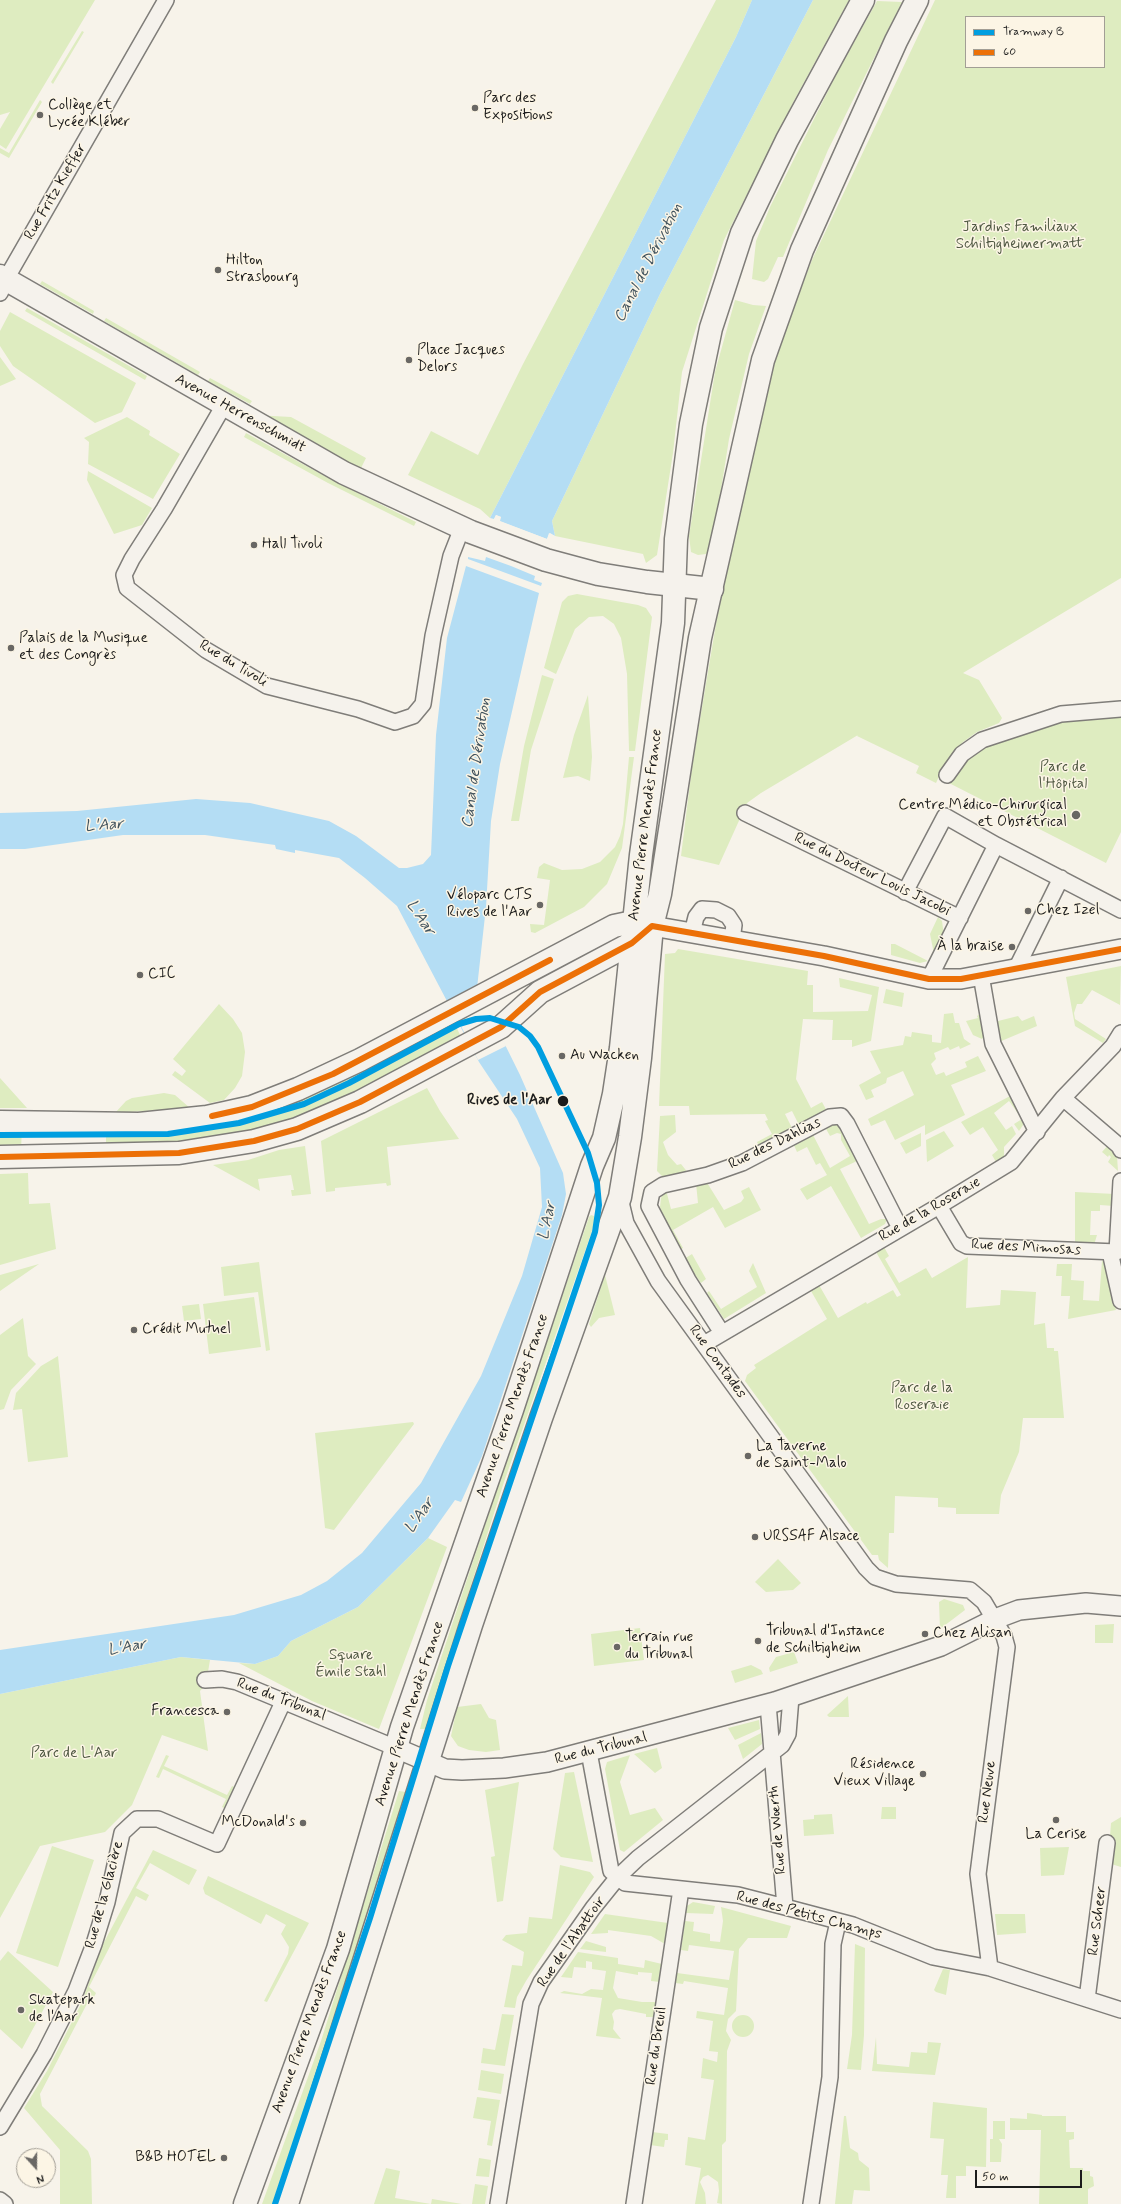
<!DOCTYPE html>
<html>
<head>
<meta charset="utf-8">
<style>
  body { margin:0 }
  #map { position:relative; width:1121px; height:2204px; overflow:hidden; background:#f7f3ea; font-family:Mynerve,sans-serif }
  canvas { display:block }
  .legend { position:absolute; left:965px; top:16px; width:140px; height:52px; box-sizing:border-box; background:#fcf5e5; border:1px solid #a29e95; margin:0; padding:5px 7px; list-style:none; font-size:12px; color:#1c1c1c }
  .legend li { display:flex; align-items:center; gap:8px; height:20px }
  .legend b { width:20px; border:1px solid #a29e95 }
  .north { position:absolute; left:16px; top:2148px; width:40px; height:40px; box-sizing:border-box; background:#fcf5e5; border:1px solid #a29e95; border-radius:50%; rotate:159deg; font-size:11px; font-weight:700; line-height:16px; text-align:center; color:#1c1c1c }
  .north::after { content:''; display:block; margin:auto; width:14px; height:18px; background:#696764; clip-path:polygon(50% 0,100% 100%,50% 72%,0 100%) }
  .scale { position:absolute; left:975px; top:2170px; width:107px; height:18px; box-sizing:border-box; border:2px solid #1c1c1c; border-top:0; padding-left:5px; font-size:12px; line-height:14px; white-space:nowrap; color:#1c1c1c; -webkit-text-stroke:3px #fcf5e5; paint-order:stroke }
</style>
</head>
<body>
<div id="map">
<canvas width="1121" height="2204"></canvas>
<ul class="legend">
<li><b style="height:5px;background:#009ee0"></b>Tramway B</li>
<li><b style="height:5px;background:#ec7007"></b>60</li>
</ul>
<div class="north">N</div>
<div class="scale">50 m</div>
</div>
<script>
const context = document.querySelector('canvas').getContext('2d');
context.lineJoin = 'round';
function fill(path, color) { context.fillStyle = color; context.fill(path, 'evenodd'); }
const shape = rows => new Path2D(rows.map(r => 'M' + r).join(''));
function trace(path, color, width, dash) { context.strokeStyle = color; context.lineWidth = width; context.lineCap = dash ? 'butt' : 'round'; context.setLineDash(dash || []); context.stroke(path); }
function label(font, color, halo, rows, align = 'center') {
  context.font = font + ' Mynerve,sans-serif'; context.lineWidth = 3; context.setLineDash([]); context.textBaseline = 'middle'; context.strokeStyle = halo; context.fillStyle = color; for (const [text, x, y, turn = 0] of rows) {
    context.save(); context.translate(x, y); context.rotate((+turn || 0) * Math.PI / 180); context.textAlign = isNaN(turn) ? turn : align; if (halo) context.strokeText(text, 0, 0); context.fillText(text, 0, 0); context.restore();
  }
}
fill(shape([
  [0,0,95,0,6,149,0,145,0,129,10,112,0,115],
  [716,0,752,0,736,37,490,518,480,509,408,475,431,431,478,455,523,364],
  [813,0,849,0,796,97,724,240,682,372,673,453,657,555,646,563,643,554,555,536,552,521,660,294],
  [935,0,1121,0,1121,578,963,673,979,680,1002,718,999,723,977,732,963,742,944,766,936,783,916,773,919,766,857,736,858,735,761,793,747,803,719,865,681,856,692,767,717,618,772,364,812,260],
  [966,17,1104,17,1104,67,966,67],
  [877,1,902,2,828,150,783,257,778,257,768,279,764,282,752,279,756,241,770,207,837,73],
  [82,31,84,32,53,84,51,82],
  [40,100,42,102,9,158,0,153,0,148,9,153],
  [42,281,94,311,93,314,40,284],
  [735,300,753,305,766,306,749,354,729,439,712,547,706,554,698,555,691,552,689,536,715,372],
  [27,308,147,376,145,380,25,311],
  [10,312,136,383,122,412,95,423,13,366,0,346,0,331],
  [106,318,200,372,198,375,104,321],
  [0,357,16,379,0,386],
  [210,378,252,401,250,404,208,381],
  [255,415,291,417,366,458,358,474],
  [127,417,150,431,149,435,180,454,153,499,88,464,89,442,84,438],
  [246,433,330,479,416,522,414,526,328,483,244,437],
  [88,471,152,508,142,525,114,534,87,480],
  [577,594,638,605,646,608,652,617,635,751,629,751,627,674,621,638,614,624,603,616,589,617,575,629,556,674,544,668,562,602,568,596],
  [542,675,554,679,531,750,519,821,511,821,524,746],
  [588,695,592,757,590,781,578,776,563,778,574,735],
  [1121,714,1121,832,1106,863,947,782,969,752,1051,720],
  [629,757,634,757,622,848,607,884,584,907,535,933,531,932,530,924,544,925,550,880,537,878,539,867,544,863,562,870,582,869,600,862,615,847,620,836,623,824],
  [938,917,942,921,944,935,934,954,930,934],
  [891,944,895,944,928,961,920,963,891,955],
  [678,949,808,971,807,985,813,985,813,1012,868,1011,872,995,840,987,839,978,879,987,871,1041,852,1047,852,1040,832,1040,833,1020,803,1019,796,1079,811,1108,822,1102,828,1113,800,1127,792,1111,785,1114,793,1130,760,1148,757,1142,772,1134,765,1121,768,1120,765,1114,690,1115,689,1106,659,1106,665,954,675,953],
  [1121,966,1120,1005,1092,990,1082,1004,1077,1004,1074,1013,1075,1019,1106,1039,1103,1043,1075,1026,1066,977],
  [886,989,904,993,902,1007,883,1003],
  [219,1004,233,1019,242,1033,245,1052,242,1076,235,1088,224,1100,210,1103,172,1075,175,1071,182,1076,186,1071,173,1059],
  [953,1013,955,1023,959,1023,964,1039,971,1044,960,1049,959,1046,950,1050,948,1047,934,1053,936,1059,931,1064,936,1075,944,1072,946,1076,967,1067,965,1062,978,1056,986,1071,951,1085,965,1115,925,1135,925,1125,895,1140,885,1120,871,1126,868,1119,914,1095,903,1071,887,1078,886,1083,871,1090,874,1097,866,1100,859,1085,881,1073,870,1051,903,1045,905,1036,911,1037,912,1032,932,1035,932,1042,941,1043,944,1014],
  [981,1013,985,1035,982,1039,973,1035,966,1021,978,1018,977,1016],
  [1018,1016,1022,1021,1034,1016,1037,1026,999,1042,994,1022],
  [452,1018,462,1039,358,1096,255,1136,106,1151,106,1130,188,1126],
  [0,1078,27,1108,0,1108],
  [427,1088,440,1111,459,1139,387,1147,391,1185,387,1186,386,1183,335,1188,335,1191,326,1192,321,1141],
  [164,1093,175,1095,190,1108,115,1113,126,1101,132,1098],
  [1012,1095,1025,1122,1019,1131,1014,1124,1022,1119,1009,1101,994,1113,1006,1130,1012,1126,1016,1134,1004,1147,1004,1157,996,1162,992,1155,998,1150,983,1127,970,1135,961,1122],
  [675,1115,676,1132,663,1142,668,1155,677,1165,681,1164,689,1174,665,1179,657,1171,660,1116],
  [834,1123,838,1125,857,1161,840,1169,869,1224,881,1219,887,1219,885,1224,861,1238,831,1186,807,1200,800,1189,827,1175,820,1163,816,1165,807,1147,797,1152,793,1143,812,1133,830,1168,850,1156,841,1140,841,1134,837,1133,830,1136,825,1127],
  [0,1126,22,1126,21,1151,0,1151],
  [944,1131,954,1146,927,1162,926,1140],
  [921,1133,921,1146,906,1154,900,1143],
  [1109,1144,1117,1156,1118,1171,1108,1162,1111,1157,1109,1155,1108,1157,1102,1152],
  [305,1146,311,1194,292,1196,291,1190,294,1190,291,1175,258,1179,260,1191,213,1165,248,1160,279,1150],
  [28,1173,29,1204,50,1203,56,1249,0,1265,0,1174],
  [706,1181,724,1210,741,1202,744,1198,741,1191,749,1187,761,1210,725,1228,713,1207,673,1230,683,1248,678,1251,662,1215,660,1207,661,1198,666,1190,671,1209,698,1203,696,1183],
  [1075,1192,1115,1194,1114,1206,1100,1205,1100,1211,1091,1211,1090,1235,1097,1235,1094,1245,1075,1243],
  [591,1215,594,1216,595,1220,591,1234,504,1482,425,1729,420,1729,427,1700,508,1456,589,1217],
  [884,1247,889,1256,885,1259,899,1283,926,1268,932,1278,968,1257,966,1308,1000,1305,1001,1290,1036,1292,1034,1325,1045,1323,1047,1348,1054,1348,1054,1351,1058,1351,1064,1418,1023,1418,1019,1452,1001,1495,999,1514,956,1514,956,1508,938,1507,938,1498,895,1496,894,1533,889,1533,888,1568,879,1560,878,1555,872,1555,745,1381,747,1375,756,1368,754,1365,827,1319,811,1291,819,1285,838,1318,866,1302,867,1304,893,1290,897,1297,901,1295,876,1252],
  [692,1254,706,1279,701,1283,684,1259],
  [1102,1261,1105,1262,1116,1310,1068,1319,1070,1296,1061,1296,1062,1276,1056,1276,1057,1264,1072,1264,1071,1280,1084,1281,1083,1300,1099,1301],
  [259,1262,270,1350,266,1351,258,1292,224,1296,221,1267],
  [753,1263,766,1293,724,1319,707,1293,709,1291,721,1309,757,1287,749,1271],
  [39,1264,0,1291,0,1275],
  [605,1275,615,1315,599,1318,591,1327,589,1324],
  [254,1297,261,1347,209,1354,203,1304],
  [199,1304,201,1319,184,1321,182,1306],
  [23,1318,28,1356,36,1364,11,1390,4,1409,0,1410,0,1335],
  [58,1356,68,1457,28,1462,22,1409,13,1410,16,1393,41,1366],
  [413,1422,414,1424,334,1530,325,1528,315,1433],
  [428,1538,447,1547,379,1729,312,1701,239,1663,255,1664,278,1656,291,1641,358,1607],
  [778,1559,801,1583,793,1590,766,1592,755,1582],
  [944,1599,963,1605,965,1610,940,1629,939,1602],
  [1114,1624,1113,1643,1095,1643,1095,1625],
  [640,1628,644,1660,594,1666,591,1634],
  [794,1652,798,1663,770,1672,769,1668,776,1657],
  [181,1657,210,1660,206,1684,200,1691,208,1751,162,1735,132,1805,105,1832,40,1846,0,1918,0,1694],
  [751,1665,761,1670,763,1674,735,1683,731,1671],
  [848,1696,849,1717,829,1717,827,1715],
  [481,1704,489,1718,496,1720,500,1750,486,1752,469,1750,458,1746,451,1736,457,1707],
  [759,1720,760,1729,735,1740,728,1728],
  [761,1733,762,1744,743,1759,738,1745],
  [657,1748,662,1768,655,1773,634,1754],
  [166,1755,169,1756,164,1766,227,1795,232,1786,237,1788,226,1809,222,1807,226,1799,163,1769,159,1778,156,1777],
  [630,1755,620,1782,630,1815,655,1808,663,1820,624,1852,620,1850,605,1769,607,1762],
  [574,1772,593,1862,561,1857,553,1849,565,1773],
  [519,1782,503,1901,497,1902,491,1857,495,1856,485,1790],
  [399,1791,406,1792,406,1794,306,2104,272,2204,262,2204,321,2041],
  [882,1807,896,1807,896,1819,881,1819],
  [832,1814,834,1834,804,1836,803,1820,814,1819,814,1815],
  [1121,1817,1121,1867,1108,1863,1111,1823],
  [52,1846,94,1860,58,1967,16,1953],
  [1069,1847,1064,1875,1041,1876,1040,1848],
  [153,1850,197,1870,189,1885,150,1863,136,1888,149,1895,146,1901,136,1896,89,1987,96,1993,94,1997,90,1998,40,2094,42,2106,88,2151,91,2159,92,2204,60,2204,60,2150,24,2108,47,2071,82,2002,102,1946],
  [560,1865,590,1872,594,1877,526,1981,517,1997,515,2008,504,2007,512,1965,522,1966,524,1952,502,1940,506,1935,527,1933,529,1917,552,1919],
  [208,1876,309,1923,267,2002,264,2001,288,1954,289,1947,281,1934,286,1925,266,1914,261,1924,205,1894,203,1888],
  [693,1902,715,1906,713,1914,686,1913,687,1906],
  [721,1907,791,1926,787,1938,748,1938,739,1949,736,2011,728,2019,726,2031,731,2040,727,2051,726,2141,722,2145,722,2204,717,2203,719,2191,718,2182,708,2175,703,2177,700,2182,705,2193,706,2204,695,2204,701,2168,685,2165,688,2137,705,2140,714,2080,701,2078,703,2058,717,2062,718,2052,709,2051,713,2021,696,2018,697,2011,724,2015,728,1988,684,1981,683,1984,675,1983,677,1973,729,1980,734,1951,689,1945,688,1951,681,1950,685,1921,694,1922,693,1931,710,1934,710,1941,720,1942,723,1921],
  [605,1914,668,1923,665,1944,651,1936,608,1930,608,1933,591,1934],
  [995,1914,1025,1914,1026,1933,997,1935],
  [586,1941,606,1947,606,1952,580,1949],
  [855,1944,865,1948,864,2035,861,2070,847,2069,852,2035],
  [8,1951,53,1992,22,2049,0,2029,0,1961],
  [578,1952,618,1958,618,1964,644,1968,645,1960,662,1964,660,1982,651,1981,652,1973,638,1972,638,1975,616,1971,613,1988,618,1998,642,2002,657,2002,655,2017,646,2017,646,2014,620,2009,615,2010,612,2014,614,2022,613,2029,621,2039,596,2036,602,1998,560,1993,564,1991,582,1994,591,1989,603,1990,606,1971,592,1969,592,1962,586,1961,586,1968,574,1967,572,1978,561,1977],
  [943,1969,950,1970,946,1995,936,1992,934,1990],
  [502,2014,514,2015,505,2066,481,2063,483,2048,495,2050],
  '732 2026a11 11 0 1 1 22 0a11 11 0 1 1-22 0Z',
  [876,2037,877,2064,909,2067,911,2052,927,2053,928,2042,941,2043,935,2075,872,2071],
  [481,2070,504,2074,501,2094,478,2090],
  [477,2097,500,2100,492,2146,487,2145,491,2121,473,2118],
  [933,2102,987,2108,986,2167,966,2166,966,2176,956,2176,956,2198,946,2198,948,2175,941,2175,944,2139,930,2138],
  [1027,2113,1042,2115,1042,2116,1066,2116,1066,2132,1074,2132,1074,2139,1069,2140,1070,2168,1083,2168,1083,2171,1090,2171,1090,2176,1093,2177,1094,2186,1088,2189,1088,2204,1039,2204,1041,2130,1010,2130,1010,2118,1027,2119],
  [844,2116,846,2116,850,2148,858,2153,859,2160,869,2168,870,2191,854,2190,852,2204,835,2204],
  [993,2121,1005,2121,1005,2139,999,2139,1002,2144,1001,2162,990,2162,990,2139,993,2139],
  [652,2132,668,2134,668,2140,665,2140,664,2147,650,2145],
  [479,2158,491,2160,489,2177,476,2176],
  [386,2168,400,2171,395,2198,431,2204,432,2199,462,2204,374,2204],
  [475,2184,488,2186,485,2204,472,2204]
]), '#deecc0');
fill(shape([
  [752,0,813,0,660,294,552,521,555,536,550,533,547,539,499,521,501,517,496,515,494,519,490,518,736,37],
  [468,557,485,561,486,557,511,566,535,576,534,580,542,583,541,586,468,559],
  [466,566,539,593,500,764,491,821,486,907,477,988,520,1075,563,1173,566,1194,562,1215,482,1456,461,1502,455,1500,428,1538,358,1607,291,1641,278,1656,255,1664,181,1657,0,1694,0,1650,234,1615,301,1595,327,1581,362,1553,421,1483,481,1376,522,1276,542,1207,540,1168,517,1119,479,1062,397,906,365,878,339,858,295,850,295,853,276,849,275,845,205,835,123,835,25,849,0,849,0,813,77,811,196,799,250,803,329,821,356,836,399,868,407,868,423,864,431,855,436,735,447,638]
]), '#b4ddf4');
fill(shape([
  [496,515,501,517,500,521,547,539,549,533,555,536,554,538,551,536,547,541,499,523,497,518,493,521],
  [476,985,506,1046,478,1060,448,1000]
]), '#f7f3ea');
const minor = shape([
  [0,293,10,272,166,0],
  [224,405,164,509,132,559,124,575,127,588,206,650,267,686,358,709,395,722,413,716,423,704,433,636,451,556,462,528],
  [947,775,962,754,982,740,1061,714,1121,709],
  [745,813,960,918],
  [996,845,1121,910],
  [905,892,945,816,996,845,929,979],
  [692,933,696,917,702,909,716,910,728,916,734,925,732,940],
  [1016,969,1061,878],
  [981,975,993,1044,1037,1132],
  [1063,1098,1119,1146,1121,1150],
  [620,1198,626,1223,658,1281,866,1568,875,1577,896,1584,970,1590,984,1602,1004,1636,1007,1647,978,1874,990,1968],
  [939,1206,961,1243,967,1246,1117,1252,1121,1181],
  [1110,1252,1121,1301],
  [722,1333,688,1280,649,1206,652,1192,663,1185,708,1175,742,1163,830,1117,841,1116,847,1124,900,1228],
  [704,1344,939,1206,1011,1162,1063,1098,1113,1046,1121,1033],
  [205,1680,222,1679,237,1682,396,1748],
  [768,1704,785,1907],
  [589,1752,611,1871,625,1883,738,1895,785,1907,853,1925,933,1957,990,1968,1121,2010],
  [1087,1999,1107,1843],
  [0,2127,44,2054,76,1991,94,1944,107,1902,122,1833,137,1819,158,1819,217,1844,284,1700],
  [0,2200,5,2204],
  [498,2204,531,2004,541,1982,593,1908,618,1877,638,1858,782,1745,788,1734,791,1697],
  [634,2204,681,1889],
  [811,2204,830,2077,833,1944,838,1922]
]);
const tertiary = shape([
  [652,926,824,956,929,979,961,979,1121,949],
  [396,1748,445,1769,462,1770,504,1768,547,1762,775,1702,941,1646,995,1619,1019,1610,1086,1603,1121,1606]
]);
const secondary = shape([
  [0,276,344,473,471,532,546,560,598,574,647,582,712,589],
  [0,1122,139,1124,207,1117,252,1107,298,1089,360,1060,614,926,633,922,651,926],
  [0,1157,179,1153,254,1141,297,1129,360,1102,501,1027,540,992,632,943,644,933]
]);
const primary = shape([
  [245,2204,338,1949,402,1727,512,1410,592,1166,604,1138,614,1094,621,1048,641,855,673,623,676,539,691,424,711,328,742,233,787,140,863,0],
  [287,2204,471,1625,541,1418,620,1197,630,1137,640,1058,652,926,660,894,700,638,763,360,802,250,896,41,917,0]
]);
trace(minor, '#7f7d79', 18);
trace(tertiary, '#7f7d79', 22);
trace(secondary, '#7f7d79', 25);
trace(primary, '#7f7d79', 25);
trace(minor, '#f5f2ec', 15);
trace(tertiary, '#f5f2ec', 19);
trace(secondary, '#f5f2ec', 22);
trace(primary, '#f5f2ec', 22);
trace(shape([
  [212,1116,252,1107,333,1074,550,960],
  [0,1157,179,1153,254,1141,297,1129,360,1102,501,1027,540,992,632,943,652,926,824,956,929,979,961,979,1121,949]
]), '#ec7007', 6);
trace(shape([
  [0,1135,168,1134,239,1123,304,1104,349,1083,459,1024,476,1019,490,1018,519,1027,530,1036,538,1047,588,1153,597,1183,599,1205,595,1232,448,1666,370,1918,275,2204]
]), '#009ee0', 6);
for (const [x, y, r, color] of [
  [475,108,4,"#696764"],
  [40,115,4,"#696764"],
  [218,270,4,"#696764"],
  [409,360,4,"#696764"],
  [254,545,4,"#696764"],
  [11,648,4,"#696764"],
  [1076,815,5,"#696764"],
  [540,905,4,"#696764"],
  [1028,911,4,"#696764"],
  [1012,947,4,"#696764"],
  [140,975,4,"#696764"],
  [562,1056,4,"#696764"],
  [563,1101,6,"#1c1c1c"],
  [134,1330,4,"#696764"],
  [748,1456,4,"#696764"],
  [755,1537,4,"#696764"],
  [925,1634,4,"#696764"],
  [758,1641,4,"#696764"],
  [617,1647,4,"#696764"],
  [227,1712,4,"#696764"],
  [923,1774,4,"#696764"],
  [1056,1820,4,"#696764"],
  [303,1823,4,"#696764"],
  [21,2010,4,"#696764"],
  [224,2158,4,"#696764"]
]) { const dot = new Path2D(); dot.arc(x, y, r, 0, 2 * Math.PI); context.fillStyle = color; context.fill(dot); trace(dot, '#fcf5e5', 1.5); }
label('15px', '#1c1c1c', '#fcf5e5', [
  ["Parc des",483,99],
  ["Expositions",483,116],
  ["Collège et",48,106],
  ["Lycée Kléber",48,123],
  ["Hilton",226,261],
  ["Strasbourg",226,278],
  ["Place Jacques",417,351],
  ["Delors",417,368],
  ["Hall Tivoli",262,545],
  ["Palais de la Musique",19,639],
  ["et des Congrès",19,656],
  ["Centre Médico-Chirurgical",1067,806,"right"],
  ["et Obstétrical",1067,823,"right"],
  ["Véloparc CTS",532,896,"right"],
  ["Rives de l'Aar",532,913,"right"],
  ["Chez Izel",1036,911],
  ["À la braise",1004,947,"right"],
  ["CIC",148,975],
  ["Au Wacken",570,1056],
  ["Crédit Mutuel",142,1330],
  ["La Taverne",756,1447],
  ["de Saint-Malo",756,1464],
  ["URSSAF Alsace",763,1537],
  ["Tribunal d'Instance",766,1632],
  ["de Schiltigheim",766,1649],
  ["Chez Alisan",933,1634],
  ["Terrain rue",625,1638],
  ["du Tribunal",625,1655],
  ["Francesca",219,1712,"right"],
  ["Résidence",915,1765,"right"],
  ["Vieux Village",915,1782,"right"],
  ["McDonald's",295,1823,"right"],
  ["La Cerise",1056,1835,"center"],
  ["Skatepark",29,2001],
  ["de l'Aar",29,2018],
  ["B&B HOTEL",216,2158,"right"]
], 'left');
label('15px', '#1c1c1c', '#fcf5e5', [
  ["Rue Fritz Kieffer",56,192,-60],
  ["Avenue Herrenschmidt",240,414,29],
  ["Rue du Tivoli",233,664,31],
  ["Avenue Pierre Mendès France",646,825,-83],
  ["Rue du Docteur Louis Jacobi",872,875,26],
  ["Rue des Dahlias",775,1144,-26],
  ["Rue de la Roseraie",930,1210,-30],
  ["Rue des Mimosas",1026,1248,3],
  ["Rue Contades",717,1362,54],
  ["Avenue Pierre Mendès France",513,1406,-71],
  ["Rue du Tribunal",281,1700,21],
  ["Avenue Pierre Mendès France",410,1714,-72],
  ["Rue du Tribunal",601,1749,-14],
  ["Rue Neuve",988,1792,-83],
  ["Rue de Wœrth",778,1830,-95],
  ["Rue de la Glacière",105,1895,-75],
  ["Rue des Petits Champs",809,1916,15],
  ["Rue Scheer",1098,1921,-83],
  ["Rue de l'Abattoir",572,1942,-55],
  ["Avenue Pierre Mendès France",310,2022,-70],
  ["Rue du Breuil",657,2046,-82]
]);
label('15px', '#505943', '#fcf5e5', [
  ["Jardins Familiaux",1020,228],
  ["Schiltigheimermatt",1020,245],
  ["Parc de",1063,768],
  ["l'Hôpital",1063,785],
  ["Parc de la",922,1389],
  ["Roseraie",922,1406],
  ["Square",351,1656],
  ["Émile Stahl",351,1673],
  ["Parc de L'Aar",74,1754]
]);
label('bold 15px', '#1c1c1c', '#fcf5e5', [
  ["Rives de l'Aar",552,1101]
], 'right');
label('italic 16px', '#41535e', '#fcf5e5', [
  ["Canal de Dérivation",649,263,-63],
  ["Canal de Dérivation",477,763,-82],
  ["L'Aar",104,826,-4],
  ["L'Aar",420,918,56],
  ["L'Aar",548,1221,-78],
  ["L'Aar",420,1516,-55],
  ["L'Aar",127,1648,-10]
]);
</script>
</body>
</html>
